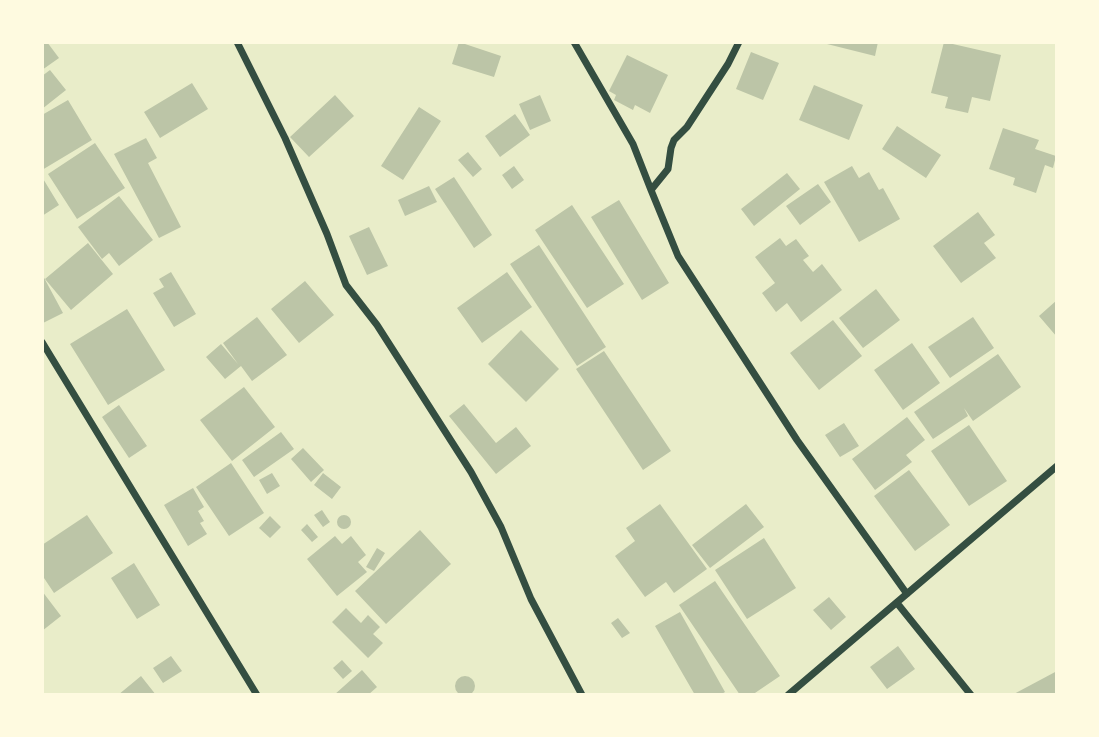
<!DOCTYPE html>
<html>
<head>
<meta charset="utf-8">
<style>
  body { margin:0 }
  #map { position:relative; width:1099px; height:737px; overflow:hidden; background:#e9edc9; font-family:"Public Sans",sans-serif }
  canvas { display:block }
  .frame { position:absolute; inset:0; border:44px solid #fefae0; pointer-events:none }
</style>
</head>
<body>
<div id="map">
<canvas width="1099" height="737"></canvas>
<div class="frame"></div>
</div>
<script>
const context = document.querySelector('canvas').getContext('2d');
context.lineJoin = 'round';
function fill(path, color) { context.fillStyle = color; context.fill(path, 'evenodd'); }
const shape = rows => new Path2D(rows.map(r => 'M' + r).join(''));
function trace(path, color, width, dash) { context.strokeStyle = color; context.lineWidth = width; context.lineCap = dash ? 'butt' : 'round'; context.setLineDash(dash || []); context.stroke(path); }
fill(shape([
  [42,42,47,42,59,58,42,70],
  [459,42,501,56,494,77,452,64],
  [819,42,878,42,875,56],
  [944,42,1001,55,990,101,972,97,968,113,945,108,948,97,931,93],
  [751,52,779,63,763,100,736,89],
  [627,55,668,75,650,113,635,105,633,110,614,100,616,95,609,91],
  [50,70,66,90,42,109,42,76],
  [192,83,208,109,160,138,144,112],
  [814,85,863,105,849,140,799,120],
  [335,95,354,116,309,157,290,137],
  [540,95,551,121,530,130,519,104],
  [68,100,92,140,42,170,42,115],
  [419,107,441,121,403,180,381,166],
  [515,114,530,135,500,157,485,136],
  [897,126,941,155,926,178,882,149],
  [1003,128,1039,140,1035,149,1056,156,1053,168,1045,165,1036,193,1013,185,1015,178,989,169],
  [146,138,157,158,148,163,181,227,159,238,114,154],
  [95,143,125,188,77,219,48,174],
  [468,152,482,169,473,177,458,160],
  [514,166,524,180,512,189,502,175],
  [852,166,859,178,869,172,879,190,883,188,900,219,859,242,824,182],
  [787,173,800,189,754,226,741,209],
  [42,177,59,205,42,216],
  [454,177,492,235,474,248,435,189],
  [818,184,831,202,800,225,786,206],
  [429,186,437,202,405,216,398,200],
  [119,196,153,240,119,266,109,253,102,259,78,227],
  [619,200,669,283,642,300,591,217],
  [572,205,624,284,587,308,535,230],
  [978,212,995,235,984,243,996,258,961,283,933,246],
  [369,227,388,266,367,275,349,236],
  [780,238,786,246,796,239,809,256,803,260,813,272,822,264,842,290,801,322,787,303,776,312,762,293,775,283,755,257],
  [88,243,113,274,71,310,45,279],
  [539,245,606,347,577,366,510,264],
  [171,272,196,314,174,327,153,293,164,287,159,279],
  [507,272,532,307,482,343,457,308],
  [42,274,63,313,43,323,42,321],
  [305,281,334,315,299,343,271,309],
  [876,289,900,320,863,348,839,318],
  [1057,300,1057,337,1039,316],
  [127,309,165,370,108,405,70,344],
  [257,317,287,355,252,381,241,366,225,379,206,357,221,344,238,364,223,343],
  [973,317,994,348,950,378,928,347],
  [833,320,862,356,819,390,790,353],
  [521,330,559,369,526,402,488,364],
  [912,343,940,383,903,410,874,370],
  [604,351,671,451,643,470,576,369],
  [998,354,1021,387,973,421,964,408,968,416,933,439,914,412],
  [244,387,275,427,232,461,200,420],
  [464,404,496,443,516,427,531,446,496,474,449,416],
  [119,405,147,446,129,458,102,417],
  [907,417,925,440,906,455,912,462,875,490,852,459],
  [844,423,859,446,840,457,825,435],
  [969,425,1007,481,969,506,931,451],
  [281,432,294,449,254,477,242,460],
  [303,448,324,470,311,482,291,459],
  [231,463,264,513,229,536,196,487],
  [909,470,950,525,915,551,874,496],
  [272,473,280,486,267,494,259,480],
  [323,473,341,487,332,499,314,485],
  [193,488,204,507,198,511,204,521,200,523,207,534,188,546,164,505],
  [660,504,707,569,674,593,666,582,645,597,615,556,635,541,626,528],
  [746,504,764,527,710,568,692,545],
  [322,510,330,522,323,527,314,515],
  [87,515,113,553,54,593,42,575,42,545],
  '337 522a7 7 0 1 1 14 0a7 7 0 1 1-14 0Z',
  [270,516,281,527,270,538,259,528],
  [307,524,318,537,312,542,301,530],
  [420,530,451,564,386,624,355,591],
  [335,536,342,544,351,536,366,555,358,562,367,572,337,596,307,559],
  [764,538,796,588,747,619,715,570],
  [377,548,385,553,374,571,366,567],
  [134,563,160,605,137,619,111,578],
  [715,581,780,676,752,695,740,695,679,605],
  [42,591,61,616,42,631],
  [829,597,846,617,831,630,813,610],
  [346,608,361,623,368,615,380,627,373,634,383,643,368,658,332,622],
  [680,612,725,692,720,695,695,695,655,626],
  [618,618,630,633,622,638,611,623],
  [898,646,915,669,887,689,870,667],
  [171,656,182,671,163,683,153,668],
  [342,660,352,671,343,679,333,668],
  [362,670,377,687,368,695,334,695],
  [1057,671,1057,695,1012,695],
  [141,676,156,695,118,695],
  '455 686a10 10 0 1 1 20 0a10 10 0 1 1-20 0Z'
]), '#bcc5a7');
trace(shape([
  [237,42,285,138,327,234,346,285,377,325,471,472,501,527,531,599,582,695],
  [574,42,633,144,651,190],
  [739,42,728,64,687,127,674,140,671,148,668,169,651,190,678,256,797,440,907,594],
  [42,342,257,695],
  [897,603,971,695],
  [788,695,1057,466]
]), '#344e41', 7);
</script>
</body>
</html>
